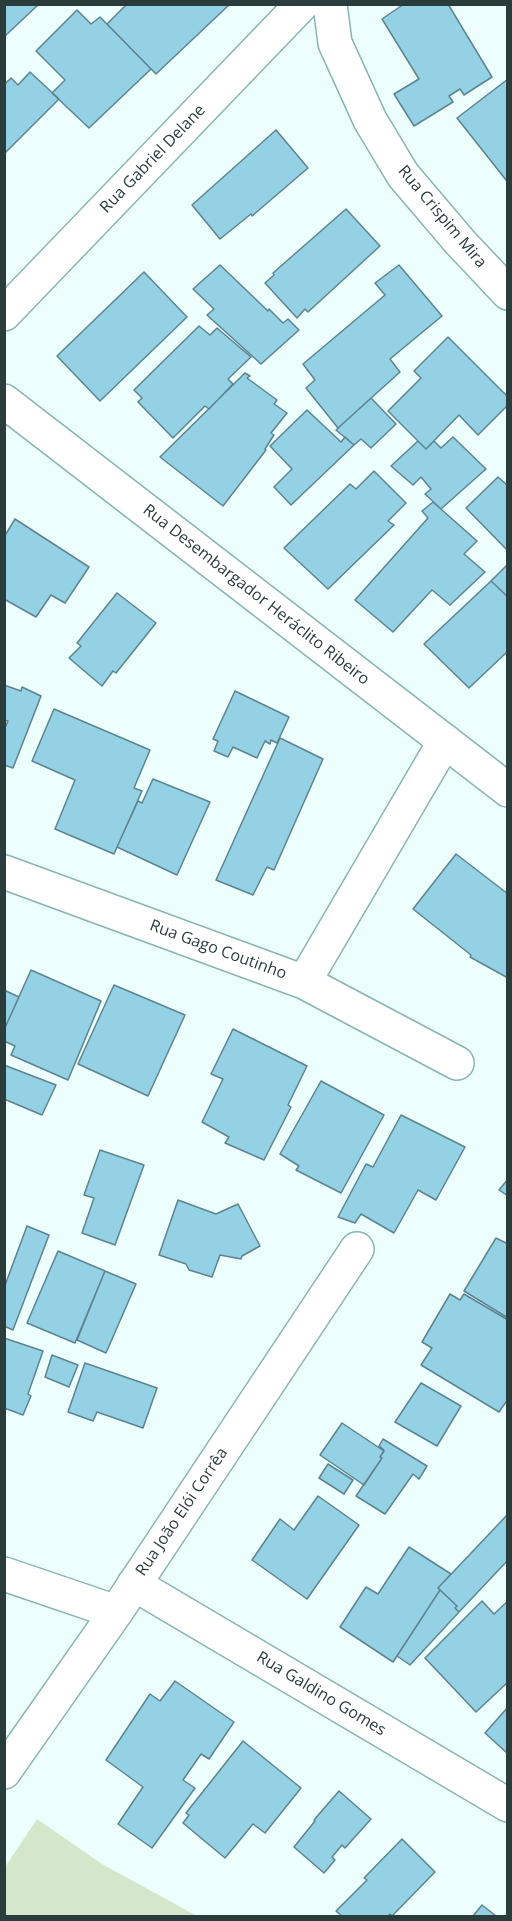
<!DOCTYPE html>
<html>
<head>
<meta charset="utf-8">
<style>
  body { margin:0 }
  #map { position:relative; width:512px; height:1921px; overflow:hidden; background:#edfffd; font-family:"Open Sans",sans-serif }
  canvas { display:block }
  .frame { position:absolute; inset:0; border:6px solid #2a3d3c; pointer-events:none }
</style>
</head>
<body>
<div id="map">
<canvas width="512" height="1921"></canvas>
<div class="frame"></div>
</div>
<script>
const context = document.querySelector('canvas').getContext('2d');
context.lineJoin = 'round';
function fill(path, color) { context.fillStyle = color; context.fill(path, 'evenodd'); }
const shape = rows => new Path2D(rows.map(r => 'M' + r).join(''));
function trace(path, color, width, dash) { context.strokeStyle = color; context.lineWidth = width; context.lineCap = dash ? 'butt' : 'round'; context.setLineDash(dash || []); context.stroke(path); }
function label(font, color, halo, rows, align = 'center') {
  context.font = font + ' "Open Sans",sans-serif'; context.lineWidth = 6; context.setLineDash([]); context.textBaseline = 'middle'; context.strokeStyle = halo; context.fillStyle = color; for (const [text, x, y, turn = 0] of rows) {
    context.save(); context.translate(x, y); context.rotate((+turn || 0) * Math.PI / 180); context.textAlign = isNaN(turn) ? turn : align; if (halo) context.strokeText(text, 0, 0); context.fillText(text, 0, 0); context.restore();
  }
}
fill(shape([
  [37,1819,102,1864,197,1916,5,1916,5,1867]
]), '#d4e7cb');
const building = shape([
  [4,4,39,4,4,37,4,4],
  [127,4,230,4,156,74,107,24,127,4],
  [404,4,448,4,492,77,464,95,460,89,449,96,453,102,414,126,394,94,419,79,382,19,404,4],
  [77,10,91,24,100,17,151,69,89,128,52,93,65,80,36,51,77,10],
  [30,72,59,99,4,154,4,85,11,78,18,85,30,72],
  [508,79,508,179,506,180,457,118,508,79],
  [276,130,308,168,252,216,251,214,220,239,192,205,276,130],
  [346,209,380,246,308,312,305,309,297,318,265,283,274,275,273,273,346,209],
  [220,265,268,311,269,309,283,323,288,319,299,330,261,364,207,315,214,309,193,289,220,265],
  [399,265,442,316,390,359,400,372,338,428,306,388,315,380,303,364,385,295,375,283,399,265],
  [144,272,187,317,100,401,57,356,144,272],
  [199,326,210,335,217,328,251,357,228,379,233,384,209,409,205,406,173,438,138,402,142,398,134,390,199,326],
  [448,337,508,397,508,405,478,435,459,415,426,449,388,411,421,378,414,371,448,337],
  [245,373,250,376,247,378,277,400,274,404,287,413,271,433,274,435,265,449,266,450,223,506,160,457,245,373],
  [371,398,396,424,371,448,361,439,354,445,336,430,371,398],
  [307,410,341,442,345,437,354,445,291,505,274,487,292,469,270,446,307,410],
  [453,437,486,469,441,509,425,494,431,489,421,477,413,485,391,466,418,441,426,449,434,441,441,448,453,437],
  [374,471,406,503,388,521,394,525,328,589,284,548,350,484,356,489,374,471],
  [498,477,508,486,508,551,466,508,498,477],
  [433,502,477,541,464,554,485,572,450,605,432,590,393,632,355,600,428,518,422,511,433,502],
  [15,519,89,567,65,603,51,595,36,617,4,599,4,537,15,519],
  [506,566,508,567,508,597,491,581,506,566],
  [491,581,508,597,508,651,469,688,424,644,491,581],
  [117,593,156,623,116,673,113,671,102,686,69,658,81,646,77,643,117,593],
  [4,685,21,691,22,687,41,696,13,768,4,765,4,730,8,721,4,720,4,685],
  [235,691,289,717,277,743,271,740,270,744,265,741,257,758,233,747,228,757,214,751,218,741,213,739,235,691],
  [54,709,150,750,134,788,142,791,114,854,55,829,75,780,32,761,54,709],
  [280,738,323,759,274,870,267,867,253,895,216,880,280,738],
  [153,779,210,802,177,875,117,847,138,801,142,803,153,779],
  [456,854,508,894,508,978,470,957,471,955,413,909,456,854],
  [31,970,101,1001,68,1080,11,1055,15,1046,4,1041,4,1030,31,970],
  [114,985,185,1015,148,1096,78,1064,114,985],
  [4,990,19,997,4,1030,4,990],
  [233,1029,307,1066,288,1105,291,1107,264,1160,225,1143,229,1137,202,1122,223,1079,211,1074,233,1029],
  [4,1065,56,1085,42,1115,4,1099,4,1065],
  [321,1081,384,1115,341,1193,296,1170,299,1166,280,1154,321,1081],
  [401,1115,465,1147,436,1200,418,1190,394,1233,361,1214,355,1223,338,1217,366,1164,373,1167,401,1115],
  [100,1150,144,1165,115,1245,82,1233,94,1198,84,1195,100,1150],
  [508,1179,508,1196,499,1190,508,1179],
  [178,1200,216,1214,238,1204,260,1246,242,1256,241,1259,220,1255,212,1277,189,1270,186,1264,159,1255,178,1200],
  [27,1226,49,1235,13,1330,4,1326,4,1288,27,1226],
  [496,1238,508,1244,508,1318,464,1291,496,1238],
  [58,1251,105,1271,75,1343,27,1323,58,1251],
  [105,1271,136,1284,106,1353,77,1340,105,1271],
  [450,1294,460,1300,464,1294,508,1320,508,1399,499,1412,421,1365,432,1348,422,1342,450,1294],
  [4,1338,43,1351,28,1394,31,1396,23,1415,4,1408,4,1338],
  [52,1355,78,1365,69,1387,45,1377,52,1355],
  [85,1363,157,1388,143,1428,97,1412,93,1421,68,1412,85,1363],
  [421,1383,461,1406,437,1446,395,1422,421,1383],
  [342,1423,384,1451,380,1457,382,1458,364,1485,320,1455,342,1423],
  [383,1439,427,1466,419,1479,413,1474,385,1514,356,1496,382,1458,380,1457,384,1450,379,1446,383,1439],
  [328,1464,353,1480,344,1494,319,1478,328,1464],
  [318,1496,359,1525,307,1599,252,1560,280,1519,294,1530,318,1496],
  [508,1514,508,1560,459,1612,455,1608,457,1606,438,1588,508,1514],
  [409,1547,451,1574,438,1588,440,1590,393,1662,340,1627,366,1587,378,1594,409,1547],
  [440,1590,457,1606,455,1608,459,1612,410,1665,397,1656,440,1590],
  [482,1601,494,1614,508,1601,508,1682,476,1712,425,1658,482,1601],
  [175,1681,234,1722,209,1759,201,1754,183,1780,195,1788,152,1848,118,1824,143,1787,106,1760,150,1694,160,1701,175,1681],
  [508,1707,508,1754,485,1733,508,1707],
  [243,1741,301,1788,265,1833,253,1824,225,1858,183,1823,189,1815,186,1813,243,1741],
  [339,1791,371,1819,345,1848,342,1845,332,1857,335,1860,324,1873,294,1847,315,1821,314,1820,339,1791],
  [402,1839,435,1872,392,1916,390,1914,388,1916,342,1916,336,1911,367,1880,364,1878,402,1839],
  [482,1905,496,1916,473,1916,482,1905]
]);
fill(building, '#94d1e4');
trace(building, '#5c8490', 1.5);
const minor = shape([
  [330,4,335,43,370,120,403,175,460,242,508,293],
  [4,314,302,4],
  [4,401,508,790],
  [4,872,304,982,445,741],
  [304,982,457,1063],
  [4,1574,116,1612],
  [134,1584,508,1805],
  [4,1772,116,1612,357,1249]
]);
trace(minor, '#88b5b2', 36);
trace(minor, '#fff', 33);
label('16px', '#2a3d3c', '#fff', [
  ["Rua Gabriel Delane",153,159,-46],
  ["Rua Crispim Mira",442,217,50],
  ["Rua Desembargador Heráclito Ribeiro",256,595,38],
  ["Rua Gago Coutinho",218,950,20],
  ["Rua João Elói Corrêa",182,1512,-56],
  ["Rua Galdino Gomes",321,1694,31]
]);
</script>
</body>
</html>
